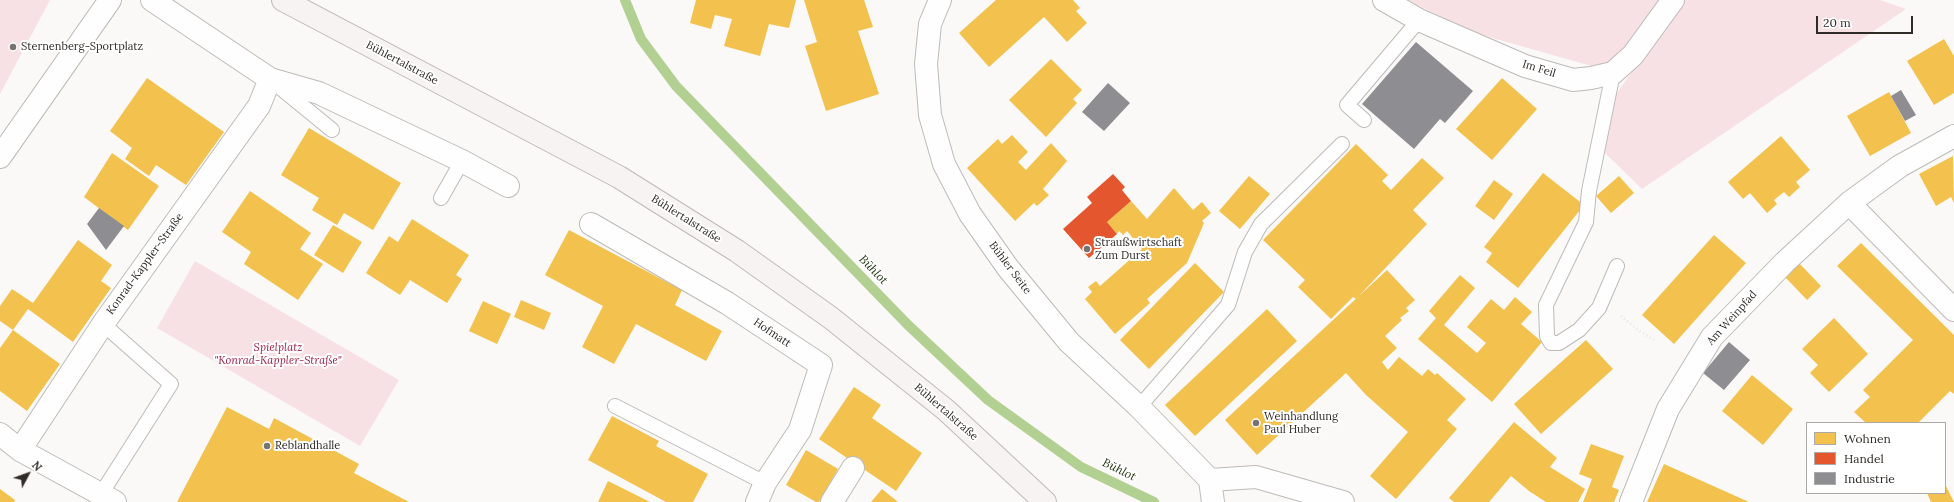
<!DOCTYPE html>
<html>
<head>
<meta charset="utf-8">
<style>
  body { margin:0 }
  #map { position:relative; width:1954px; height:502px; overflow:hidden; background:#fbf9f7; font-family:Lora,serif }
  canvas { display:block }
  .legend { position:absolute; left:1806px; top:422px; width:140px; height:72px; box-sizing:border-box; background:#fff; border:1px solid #acaaa9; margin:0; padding:5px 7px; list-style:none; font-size:12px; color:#2f2b27 }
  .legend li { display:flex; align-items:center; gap:8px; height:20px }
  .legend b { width:20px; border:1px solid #acaaa9 }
  .north { position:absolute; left:8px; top:454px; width:40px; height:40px; -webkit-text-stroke:3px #fff; paint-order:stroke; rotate:49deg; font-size:11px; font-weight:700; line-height:16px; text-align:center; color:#2f2b27 }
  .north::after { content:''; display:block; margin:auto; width:14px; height:18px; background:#2f2b27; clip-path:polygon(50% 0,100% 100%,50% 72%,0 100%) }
  .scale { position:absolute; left:1816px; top:16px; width:97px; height:18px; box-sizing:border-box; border:2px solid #2f2b27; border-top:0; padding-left:5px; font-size:12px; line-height:14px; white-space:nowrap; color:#2f2b27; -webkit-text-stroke:3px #fff; paint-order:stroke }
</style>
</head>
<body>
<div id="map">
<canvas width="1954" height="502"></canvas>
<ul class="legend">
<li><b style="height:11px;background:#f2c14e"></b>Wohnen</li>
<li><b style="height:11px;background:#e4572e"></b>Handel</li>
<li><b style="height:11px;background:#8d8d92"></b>Industrie</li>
</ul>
<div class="north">N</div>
<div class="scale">20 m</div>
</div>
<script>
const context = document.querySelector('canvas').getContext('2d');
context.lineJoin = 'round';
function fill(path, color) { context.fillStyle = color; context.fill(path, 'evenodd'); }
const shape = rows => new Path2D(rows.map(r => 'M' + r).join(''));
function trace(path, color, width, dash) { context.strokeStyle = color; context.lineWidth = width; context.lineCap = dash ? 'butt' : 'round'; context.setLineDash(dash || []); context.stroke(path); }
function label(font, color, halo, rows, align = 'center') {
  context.font = font + ' Lora,serif'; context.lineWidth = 4; context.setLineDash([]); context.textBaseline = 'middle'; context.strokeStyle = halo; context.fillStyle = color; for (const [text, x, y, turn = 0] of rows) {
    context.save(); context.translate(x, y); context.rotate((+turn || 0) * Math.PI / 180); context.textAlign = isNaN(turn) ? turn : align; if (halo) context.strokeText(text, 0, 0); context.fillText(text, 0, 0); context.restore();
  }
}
fill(shape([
  [0,0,50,0,0,94],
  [1407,0,1664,0,1615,60,1595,67,1475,33],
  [1683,0,1880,0,1906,9,1642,189,1602,150,1614,97],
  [195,261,399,380,360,446,157,328]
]), '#f7e1e4');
fill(shape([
  [696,0,796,0,789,28,769,24,760,56,724,46,732,19,715,15,711,29,690,23],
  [804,0,864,0,873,27,858,31,879,94,826,111,805,46,817,42],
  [996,0,1073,0,1080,8,1076,11,1087,23,1067,42,1044,17,989,67,959,33],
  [1944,39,1954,56,1954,93,1934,105,1907,61],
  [1051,59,1082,90,1073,99,1077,103,1046,137,1009,100],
  [147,78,224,132,186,185,156,165,149,176,125,159,132,148,110,131],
  [1502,78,1537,109,1492,160,1456,129],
  [1889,92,1911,133,1870,156,1847,116],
  [309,128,401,183,373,230,344,213,337,225,312,210,319,198,281,175],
  [1012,135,1028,152,1018,162,1026,170,1051,143,1067,161,1043,189,1049,195,1037,206,1034,203,1015,221,967,168,998,139,1002,144],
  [1781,136,1810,170,1796,182,1800,187,1789,197,1784,192,1774,200,1777,204,1767,213,1750,193,1743,199,1728,182],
  [1356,144,1388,175,1382,181,1391,190,1422,158,1444,178,1413,210,1427,224,1356,299,1353,297,1331,319,1298,287,1305,280,1263,240],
  [112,153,159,186,128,230,84,197],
  [1953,156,1954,203,1951,197,1936,206,1919,174],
  [1543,173,1584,205,1518,288,1486,262,1492,253,1484,247],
  [1249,176,1270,194,1240,229,1219,211],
  [1619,176,1634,193,1611,213,1596,196],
  [1494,180,1513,194,1494,220,1475,206],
  [1174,188,1193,210,1202,202,1211,213,1202,221,1204,223,1187,263,1147,299,1150,303,1115,334,1085,299,1092,292,1088,287,1096,281,1100,286,1142,249,1127,231,1123,235,1119,231,1117,234,1107,222,1131,201,1147,219],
  [250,191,311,233,300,249,323,264,298,300,244,264,251,252,222,232],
  [412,219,469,255,456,275,462,279,447,303,410,280,400,295,366,273,389,236,398,242],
  [333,225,362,242,343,273,314,255],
  [569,230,682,290,675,305,722,331,706,361,636,324,614,364,582,347,603,306,545,275],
  [1714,235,1746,263,1674,344,1642,315],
  [78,240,112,265,101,281,111,288,73,342,28,309,13,330,0,321,0,306,12,289,33,303],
  [1861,243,1954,335,1954,394,1950,391,1918,423,1866,423,1854,412,1870,397,1863,390,1913,340,1837,266],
  [1195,263,1224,292,1149,369,1120,340],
  [1799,263,1821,286,1807,300,1785,277],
  [1387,270,1415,300,1406,308,1409,311,1400,318,1402,320,1385,336,1397,348,1382,362,1388,370,1399,357,1422,376,1428,369,1435,375,1437,373,1466,399,1447,420,1457,429,1396,499,1370,476,1408,432,1366,395,1346,373,1257,455,1225,420],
  [1460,275,1475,288,1444,325,1477,353,1486,343,1467,327,1491,299,1504,310,1515,297,1532,312,1521,324,1542,342,1492,402,1418,339,1436,318,1429,311],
  [521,300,551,313,544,330,514,317],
  [483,301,511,314,497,344,469,331],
  [1267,309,1297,341,1195,436,1165,405],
  [1834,318,1868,354,1829,392,1810,373,1818,365,1802,349],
  [13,330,60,364,27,411,0,391,0,348],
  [1586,340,1613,369,1541,434,1514,404],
  [1752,375,1793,409,1763,445,1722,411],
  [854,387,881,405,872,418,922,453,896,491,819,439],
  [227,407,269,429,274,418,359,464,354,473,409,502,177,502],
  [612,416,659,441,656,446,708,474,693,502,666,502,588,460],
  [1514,422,1557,458,1550,467,1585,489,1578,502,1546,502,1529,491,1511,476,1489,502,1454,502,1449,498],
  [1591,444,1624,456,1612,487,1619,490,1614,502,1583,502,1592,479,1579,474],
  [806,450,838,469,819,502,816,502,786,485],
  [1664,464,1749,502,1647,502],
  [608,481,650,502,598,502],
  [1945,484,1954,502,1931,502,1927,493,1945,493],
  [0,489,15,500,14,502,0,502],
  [882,489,898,502,871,502]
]), '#f2c14e');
fill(shape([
  [1113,174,1125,187,1122,190,1131,201,1107,222,1117,234,1089,258,1063,229,1092,203,1087,197]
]), '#e4572e');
fill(shape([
  [1416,42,1473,91,1445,123,1440,119,1414,149,1362,104],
  [1108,83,1130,103,1104,131,1082,112],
  [1901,90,1916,115,1905,121,1891,96],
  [99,208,124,226,106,250,87,224],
  [1729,342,1750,360,1724,390,1703,373]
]), '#8d8d92');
trace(shape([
  [625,0,641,39,676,86,908,325,988,400,1081,467,1154,502]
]), '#b2d092', 10);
const lane = shape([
  [1613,73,1589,191,1586,222,1546,305,1547,336,1551,343,1559,343,1579,330,1599,308,1617,266],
  [277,85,332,130],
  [1364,120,1347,105,1419,20],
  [441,198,462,161],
  [615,406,765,483],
  [1139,407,1228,305,1245,252,1261,224,1342,144],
  [101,494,171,384,103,324]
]);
const street = shape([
  [940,0,930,24,926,64,930,115,944,164,970,214,1008,268,1069,342,1139,407,1210,480,1213,502],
  [1384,0,1419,20,1525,66,1573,80,1591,78,1613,73,1633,55,1673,0],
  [270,79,319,93,462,161,508,186],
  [0,157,110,0],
  [1849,203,1954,310],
  [591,224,727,303,821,365,800,430,765,483,757,502],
  [0,434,20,450,115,502],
  [20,450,103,324,259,106,270,79,152,0],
  [1210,480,1256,477,1343,502],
  [832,502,853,468],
  [1631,502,1668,409,1712,337,1785,262,1849,203,1900,166,1954,136]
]);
const secondary = shape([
  [283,0,619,177,737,251,831,318,946,410,1045,502]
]);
trace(lane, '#bdbbb8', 16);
trace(street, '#bdbbb8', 24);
trace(secondary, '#bdbbb8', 24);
trace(shape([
  [1621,316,1638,330,1654,340]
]), '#e5e5e3', 2.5, [1, 3]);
trace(lane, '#fefefe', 14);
trace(street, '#fefefe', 22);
trace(secondary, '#f7f3f2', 22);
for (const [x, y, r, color] of [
  [13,47,4,"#767370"],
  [1087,249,4,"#767370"],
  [1256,423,4,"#767370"],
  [267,446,4,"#767370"]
]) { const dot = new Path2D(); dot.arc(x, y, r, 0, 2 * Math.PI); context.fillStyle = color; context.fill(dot); trace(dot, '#fff', 1.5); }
label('11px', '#2f2b27', '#fff', [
  ["Sternenberg-Sportplatz",21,47],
  ["Straußwirtschaft",1095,243],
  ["Zum Durst",1095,256],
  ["Weinhandlung",1264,417],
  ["Paul Huber",1264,430],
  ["Reblandhalle",275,446]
], 'left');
label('11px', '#2f2b27', '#fff', [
  ["Bühlertalstraße",402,63,28],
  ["Im Feil",1539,69,17],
  ["Bühlertalstraße",686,219,32],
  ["Konrad-Kappler-Straße",145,264,-54],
  ["Bühler Seite",1010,268,53],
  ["Am Weinpfad",1732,318,-48],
  ["Hofmatt",772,333,34],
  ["Bühlertalstraße",946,412,41]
]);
label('italic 11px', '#981f47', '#fff', [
  ["Spielplatz",278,348],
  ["\"Konrad-Kappler-Straße\"",278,361]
]);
label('italic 12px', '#263813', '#fff', [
  ["Bühlot",873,270,46],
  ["Bühlot",1119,470,26]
]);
</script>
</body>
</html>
